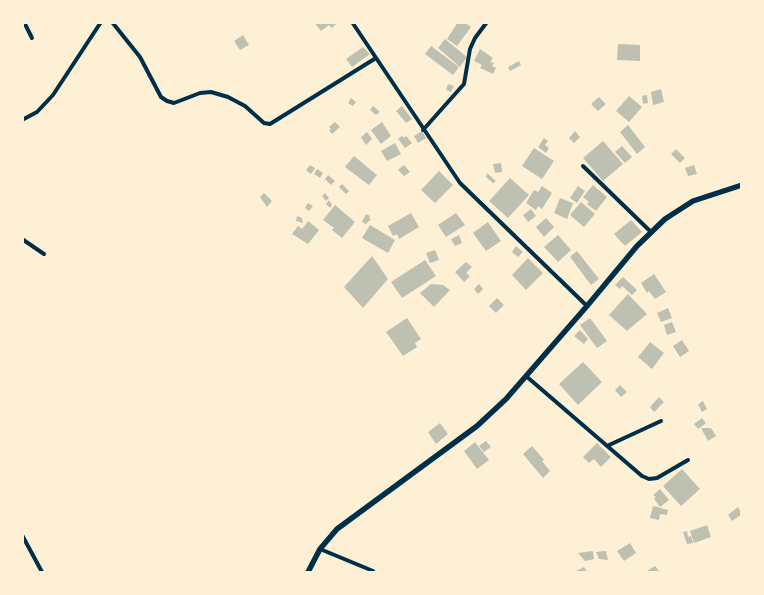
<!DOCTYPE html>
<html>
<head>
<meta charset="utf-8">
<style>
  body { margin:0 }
  #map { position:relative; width:764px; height:595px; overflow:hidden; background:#fdf0d5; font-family:"Open Sans",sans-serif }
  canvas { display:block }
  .frame { position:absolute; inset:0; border:24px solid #fdf0d5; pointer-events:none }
</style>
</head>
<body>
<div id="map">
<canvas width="764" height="595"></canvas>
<div class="frame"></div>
</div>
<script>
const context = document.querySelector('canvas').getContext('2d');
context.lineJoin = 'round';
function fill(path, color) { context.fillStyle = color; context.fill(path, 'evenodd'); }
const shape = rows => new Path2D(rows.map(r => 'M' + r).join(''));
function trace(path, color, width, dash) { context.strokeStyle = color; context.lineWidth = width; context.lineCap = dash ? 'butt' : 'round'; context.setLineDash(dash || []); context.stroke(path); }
fill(shape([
  [314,22,338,22,332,28,329,25,321,31],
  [458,22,468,22,467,24,471,27,457,46,447,39],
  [243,35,249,45,240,50,234,41],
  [445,39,467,57,460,67,438,48],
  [618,44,640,45,640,61,617,60],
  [431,46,459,67,453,75,425,54],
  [363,47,370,54,352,67,346,59],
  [480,49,493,58,490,62,494,63,492,66,496,68,493,74,480,68,482,65,474,61],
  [519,61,521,65,510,71,508,67],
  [448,84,454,86,451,92,446,90],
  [661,89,664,102,653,105,651,92],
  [647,95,648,103,643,104,642,96],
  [629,96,642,107,629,122,616,111],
  [599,97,606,104,598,111,591,104],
  [351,98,356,102,353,106,348,103],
  [373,106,380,112,376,115,370,110],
  [402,106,412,119,406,123,396,111],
  [335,122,340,127,332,134,329,130,331,129,329,127],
  [382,122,391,136,381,144,371,130],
  [628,125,645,147,637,154,620,132],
  [422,131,426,138,418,143,414,136],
  [575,131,580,137,574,143,569,138],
  [367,132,372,139,366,145,361,137],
  [402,136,404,138,406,136,412,143,405,148,398,139],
  [544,138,548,141,545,145,549,148,546,153,538,147],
  [603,141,623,164,603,181,583,158],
  [395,143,401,154,387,161,381,151],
  [622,146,632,157,625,163,615,152],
  [534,148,554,161,542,179,522,166],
  [676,149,685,158,680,163,671,154],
  [354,156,377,175,369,185,345,167],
  [501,163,502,172,495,173,493,164],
  [310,165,315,168,311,174,306,170],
  [404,165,410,172,404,176,398,170],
  [694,165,697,174,688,176,685,168],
  [317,169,323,173,320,178,314,174],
  [439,171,453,185,435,203,421,190],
  [487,173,496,181,493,183,486,177],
  [328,175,335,181,331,185,325,179],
  [510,178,529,195,508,218,489,201],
  [342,184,349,191,346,194,339,187],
  [593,185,607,197,596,211,587,204,589,202,583,197],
  [542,186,552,193,542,209,538,206,536,210,526,203,534,190,538,192],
  [578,186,585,191,577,203,570,198],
  [264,193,272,201,267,207,260,197],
  [325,193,329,198,326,201,322,196],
  [560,198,573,203,567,219,554,213],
  [329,200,332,205,330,208,326,204],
  [581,202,595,214,584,227,570,215],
  [308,203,313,206,309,211,305,208],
  [335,205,355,222,342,238,332,230,334,228,323,220],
  [531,209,536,216,528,222,523,215],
  [411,213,419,227,399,239,397,234,393,236,388,226],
  [456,213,465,225,446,237,438,225],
  [366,214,370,216,369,218,371,219,366,224,362,222],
  [297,216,302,218,303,223,296,221],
  [546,218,554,227,544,237,536,227],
  [631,220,642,232,625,246,614,234],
  [308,221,319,230,308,244,292,234,298,226,302,229],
  [488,222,501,241,486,251,473,233],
  [370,225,395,240,388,253,362,238],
  [459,235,462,243,455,246,451,239],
  [558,235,571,250,558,262,544,247],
  [516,246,523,252,518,257,512,252],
  [435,250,439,260,430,263,426,253],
  [577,251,599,279,591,285,570,257],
  [372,256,388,279,363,308,344,287],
  [528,258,543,273,526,290,512,275],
  [425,260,436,276,402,298,391,282],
  [466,262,472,267,466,273,470,276,464,282,455,272],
  [654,274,666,292,655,299,649,291,647,293,641,283],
  [623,277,637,290,632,295,622,286,620,289,615,285],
  [431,284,443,285,450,290,434,307,420,293],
  [479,284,483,289,478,294,474,289],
  [628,294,647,314,627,331,609,315],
  [497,298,504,305,496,313,489,306],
  [668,308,672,318,661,322,657,313],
  [407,318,421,339,415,343,417,347,403,356,386,332],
  [590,318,607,341,597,348,580,325],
  [672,322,676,332,667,335,664,325],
  [580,330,588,339,584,344,574,336],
  [682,340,689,351,680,357,673,346],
  [650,342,664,353,652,369,638,357],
  [583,362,602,382,578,405,559,384],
  [620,385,627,392,621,397,615,390],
  [659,397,664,402,654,412,650,407],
  [703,401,707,409,702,412,698,404],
  [702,418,706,423,698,429,694,424],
  [440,423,448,434,436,444,428,432],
  [701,428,711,428,716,436,708,441],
  [486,441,491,447,484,452,479,446],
  [475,442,489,460,477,469,464,451],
  [597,443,611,457,601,467,594,459,589,463,583,457],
  [532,446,544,460,542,461,550,471,543,478,523,454],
  [682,469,700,489,681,506,663,486],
  [660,489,669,500,660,507,654,499,656,497,653,495],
  [653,506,668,510,667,515,660,514,659,520,650,518],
  [738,507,742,514,732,521,728,515],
  [707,525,711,537,694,543,690,531],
  [687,531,688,537,691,536,693,543,687,544,683,532],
  [630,543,636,553,624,561,617,551],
  [593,551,594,559,585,561,578,553],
  [606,551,608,560,599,559,596,552],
  [655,566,660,572,645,572],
  [584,567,587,572,574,572]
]), '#bec0b2');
trace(shape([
  [24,22,32,38],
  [112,22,140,57,161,97,167,101,174,103,200,93,211,92,228,97,245,106,264,123,270,124,376,58],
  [352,22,460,183,587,306],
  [22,120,37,112,53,95,101,22],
  [423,130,464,84,470,49,475,38,487,22],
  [583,166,651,232],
  [22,239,44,254],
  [526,376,642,476,649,479,657,478,688,460],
  [607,446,661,421],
  [22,535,42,572],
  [320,549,373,571]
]), '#003049', 4);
trace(shape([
  [308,572,320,549,337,529,477,426,506,399,587,306,637,246,665,219,693,201,742,185]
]), '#003049', 5.5);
</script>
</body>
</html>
